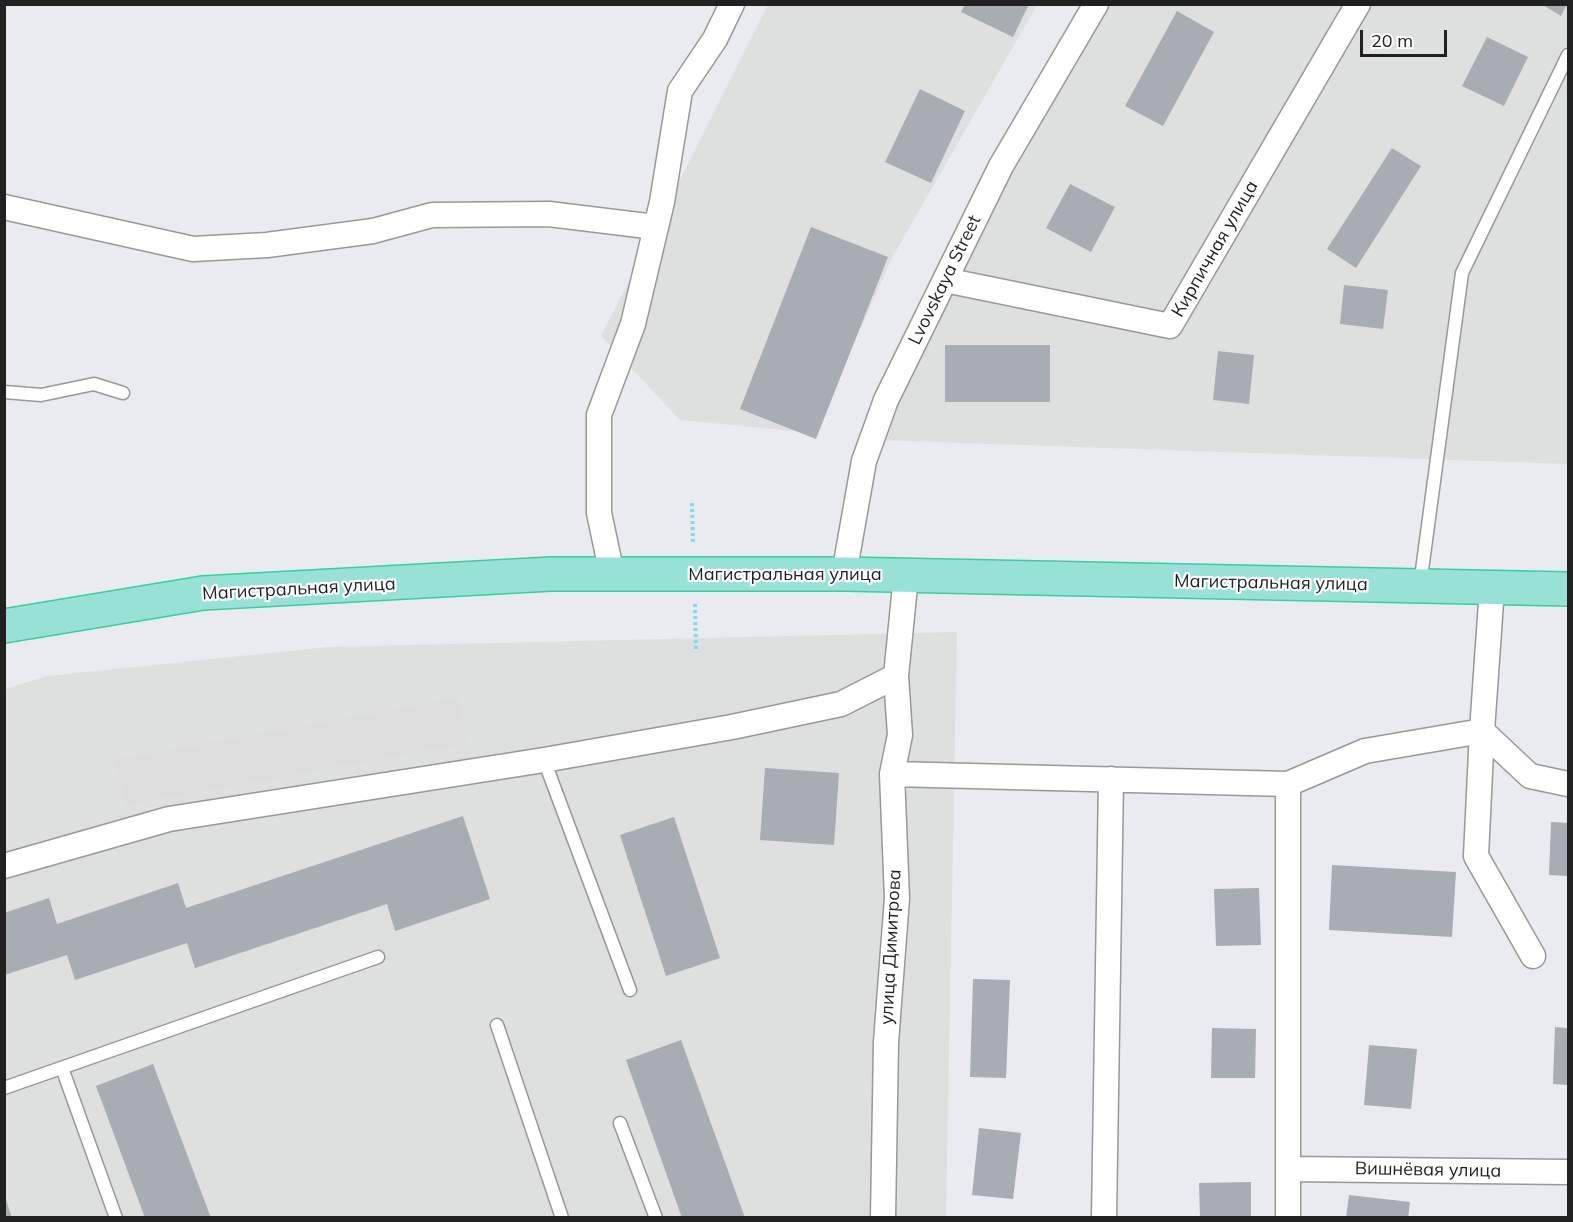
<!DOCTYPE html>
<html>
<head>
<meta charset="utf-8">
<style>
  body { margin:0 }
  #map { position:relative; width:1573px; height:1222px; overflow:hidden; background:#e9ebf1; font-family:Mulish,sans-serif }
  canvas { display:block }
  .frame { position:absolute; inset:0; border:6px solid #212121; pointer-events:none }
  .scale { position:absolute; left:1360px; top:30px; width:87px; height:27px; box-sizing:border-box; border:3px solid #212121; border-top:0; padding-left:8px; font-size:18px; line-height:21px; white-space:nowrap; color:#212121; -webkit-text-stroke:4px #fff; paint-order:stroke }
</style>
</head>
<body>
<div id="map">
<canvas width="1573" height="1222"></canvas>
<div class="frame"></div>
<div class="scale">20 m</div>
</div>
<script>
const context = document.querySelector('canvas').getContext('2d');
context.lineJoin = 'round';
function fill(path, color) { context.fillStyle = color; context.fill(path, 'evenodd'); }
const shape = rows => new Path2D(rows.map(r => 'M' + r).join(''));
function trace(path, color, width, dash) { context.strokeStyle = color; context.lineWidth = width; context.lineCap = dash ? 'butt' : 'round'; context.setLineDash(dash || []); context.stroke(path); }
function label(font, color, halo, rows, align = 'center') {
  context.font = font + ' Mulish,sans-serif'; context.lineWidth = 4.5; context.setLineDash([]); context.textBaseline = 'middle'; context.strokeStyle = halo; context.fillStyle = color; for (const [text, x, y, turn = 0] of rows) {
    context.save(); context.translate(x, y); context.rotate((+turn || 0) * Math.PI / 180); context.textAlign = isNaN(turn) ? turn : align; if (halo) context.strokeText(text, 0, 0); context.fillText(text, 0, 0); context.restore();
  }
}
fill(shape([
  [768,5,1037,5,892,258,814,433,680,420,601,336],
  [1099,5,1568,5,1568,464,876,440,952,270],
  [957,632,946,1217,5,1218,5,689,47,676,328,647]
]), '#dedfdf');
fill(shape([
  [459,698,467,743,125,805,116,760]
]), '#ddd');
fill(shape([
  [965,4,1029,4,1013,37,961,12],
  [1541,4,1567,4,1561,16],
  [1177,11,1214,32,1163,126,1125,106],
  [1487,37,1528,57,1504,106,1462,86],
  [920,89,965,111,931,183,885,162],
  [1392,148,1421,166,1356,268,1327,249],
  [1070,184,1115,207,1091,252,1046,228],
  [811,227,888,257,816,439,740,409],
  [1344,285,1388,290,1383,329,1340,324],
  [945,345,1050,345,1050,402,945,402],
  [1218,351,1254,355,1249,404,1213,400],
  [765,768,839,773,834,845,760,840],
  [463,816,490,899,395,931,387,904,195,968,187,943,75,980,67,955,4,975,4,913,49,898,57,924,178,883,186,908],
  [674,817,720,958,666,976,620,835],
  [1551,822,1568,823,1568,876,1549,875],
  [1332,865,1456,872,1452,937,1329,930],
  [1259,888,1261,945,1216,946,1214,889],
  [973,979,1010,980,1006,1078,970,1077],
  [1555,1027,1568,1028,1568,1085,1553,1084],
  [1212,1028,1256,1029,1255,1078,1211,1078],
  [681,1040,745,1218,682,1218,626,1060],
  [1369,1045,1417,1049,1411,1109,1364,1105],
  [153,1064,211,1218,145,1218,96,1086],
  [979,1128,1021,1133,1013,1199,972,1195],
  [1251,1182,1251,1218,1200,1218,1199,1183],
  [1349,1195,1410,1202,1408,1218,1346,1218],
  [4,1197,5,1197,12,1218,4,1218]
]), '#a7adb3');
const lane = shape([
  [4,392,41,395,94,384,123,393],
  [1420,585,1462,273,1568,55],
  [544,760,630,990],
  [497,1025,562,1218],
  [62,1068,116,1218],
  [4,1088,378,957],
  [620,1123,656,1218]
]);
const street = shape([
  [4,207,193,249,267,245,373,231,432,215,549,214,655,227],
  [945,280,1170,326,1358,4],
  [612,574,599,513,599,415,633,324,662,202,680,91,715,39,732,4],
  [844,574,864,461,886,400,1001,166,1096,4],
  [892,774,1288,784,1288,1218],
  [1288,784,1365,751,1482,731,1492,588],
  [4,866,169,819,544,760,732,727,841,704,896,676,906,576],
  [1533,956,1476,856,1482,731,1530,776,1568,784],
  [1288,1169,1568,1172],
  [883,1218,886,1042,897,898,892,774,900,735,896,676],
  [1104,1218,1111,779]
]);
const highway = shape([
  [4,626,203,593,551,574,844,574,1568,589]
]);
trace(lane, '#989898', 15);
trace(street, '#989898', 27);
trace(highway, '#36cfa2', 36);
trace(shape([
  [692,503,693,543],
  [695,604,696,651]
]), '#7adef0', 4, [3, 3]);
trace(lane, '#fff', 12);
trace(street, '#fff', 24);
trace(highway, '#97e1d7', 33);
label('18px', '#212121', '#fff', [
  ["Кирпичная улица",1215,249,-60],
  ["Lvovskaya Street",945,280,-64],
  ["Магистральная улица",785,575],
  ["Магистральная улица",1271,583,1],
  ["Магистральная улица",299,589,-3],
  ["улица Димитрова",891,947,-87],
  ["Вишнёвая улица",1428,1170,1]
]);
</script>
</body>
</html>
